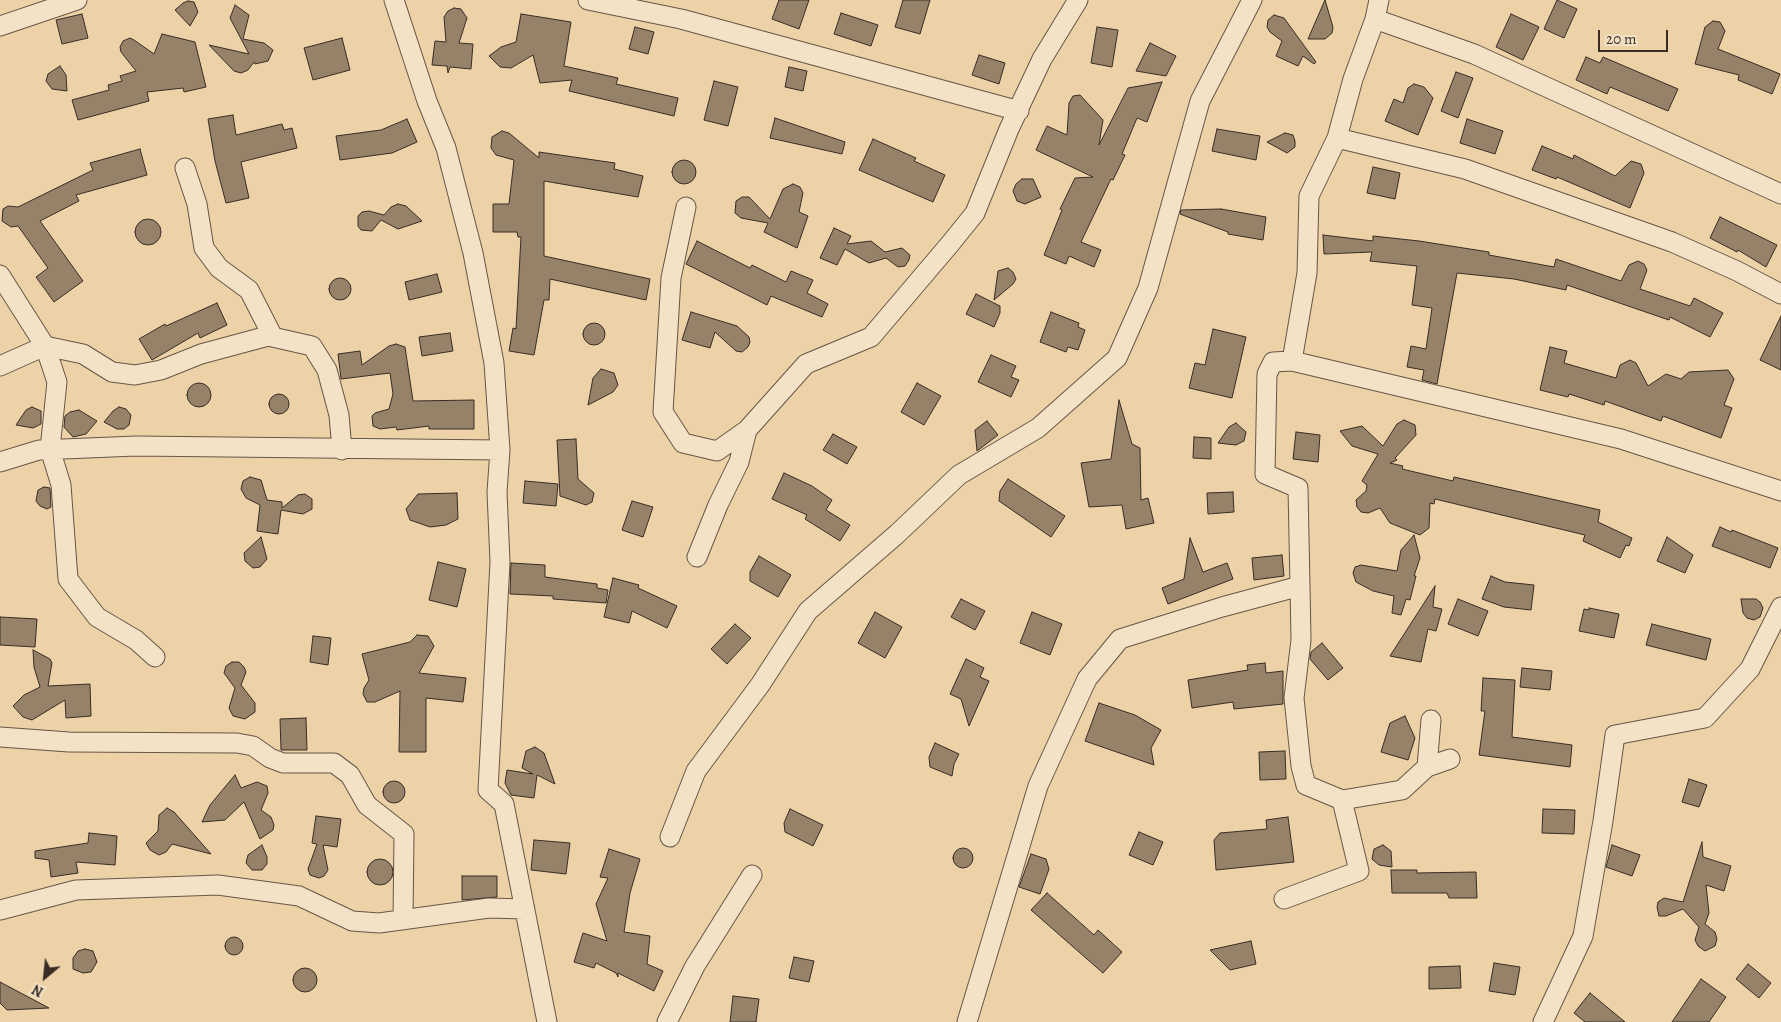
<!DOCTYPE html>
<html>
<head>
<meta charset="utf-8">
<style>
  body { margin:0 }
  #map { position:relative; width:1781px; height:1022px; overflow:hidden; background:#edd2a8; font-family:Alegreya,serif }
  canvas { display:block }
  .north { position:absolute; left:20px; top:952px; width:50px; height:50px; -webkit-text-stroke:4px #f3e2c6; paint-order:stroke; rotate:208deg; font-size:14px; font-weight:700; line-height:20px; text-align:center; color:#382c25 }
  .north::after { content:''; display:block; margin:auto; width:18px; height:22px; background:#382c25; clip-path:polygon(50% 0,100% 100%,50% 72%,0 100%) }
  .scale { position:absolute; left:1598px; top:30px; width:70px; height:22px; box-sizing:border-box; border:2px solid #382c25; border-top:0; padding-left:6px; font-size:15px; line-height:18px; white-space:nowrap; color:#382c25; -webkit-text-stroke:4px #f3e2c6; paint-order:stroke }
</style>
</head>
<body>
<div id="map">
<canvas width="1781" height="1022"></canvas>
<div class="north">N</div>
<div class="scale">20 m</div>
</div>
<script>
const context = document.querySelector('canvas').getContext('2d');
context.lineJoin = 'round';
function fill(path, color) { context.fillStyle = color; context.fill(path, 'evenodd'); }
const shape = rows => new Path2D(rows.map(r => 'M' + r).join(''));
function trace(path, color, width, dash) { context.strokeStyle = color; context.lineWidth = width; context.lineCap = dash ? 'butt' : 'round'; context.setLineDash(dash || []); context.stroke(path); }
const building = shape([
  [779,0,809,0,799,29,772,19,779,0],
  [903,0,930,0,920,34,895,27,903,0],
  [1325,0,1333,27,1332,33,1325,39,1308,39,1325,0],
  [1557,0,1577,9,1564,38,1544,29,1557,0],
  [188,1,194,2,198,12,190,26,175,10,183,3,188,1],
  [235,5,249,15,243,39,264,43,273,50,268,61,255,64,254,62,248,70,241,73,234,71,209,45,249,54,230,18,235,5],
  [454,8,461,9,467,18,459,43,473,44,471,69,450,67,448,73,447,66,432,65,435,41,446,42,444,17,448,11,454,8],
  [841,13,878,25,871,46,834,34,841,13],
  [82,14,88,38,62,44,56,20,82,14],
  [521,14,571,22,564,66,618,78,616,84,678,98,674,116,569,91,572,80,540,83,533,55,511,68,500,67,489,56,501,47,516,42,521,14],
  [1511,14,1539,27,1523,60,1496,47,1511,14],
  [1274,15,1284,18,1316,62,1314,64,1303,56,1298,66,1276,56,1282,41,1270,32,1267,27,1268,20,1274,15],
  [1713,21,1720,22,1725,31,1718,49,1780,74,1772,94,1738,80,1739,75,1695,64,1705,27,1713,21],
  [635,27,654,32,648,54,629,49,635,27],
  [1097,27,1118,30,1112,67,1091,63,1097,27],
  [162,34,195,42,206,87,184,92,183,88,147,92,149,101,78,120,72,100,109,90,108,85,122,81,120,76,136,71,121,52,120,47,123,41,130,38,134,40,154,54,162,34],
  [342,38,350,70,313,80,304,48,342,38],
  [1150,43,1176,56,1166,76,1136,71,1150,43],
  [979,55,1005,63,999,84,972,75,979,55],
  [1586,57,1600,63,1603,57,1678,89,1668,111,1610,87,1607,94,1576,80,1586,57],
  [60,66,66,75,67,91,52,89,46,81,48,74,60,66],
  [789,67,807,71,803,91,785,87,789,67],
  [1456,72,1473,78,1458,118,1441,111,1456,72],
  [714,81,738,87,728,126,704,120,714,81],
  [1162,82,1147,122,1137,118,1122,154,1125,155,1113,180,1111,179,1081,242,1101,250,1094,267,1069,256,1066,264,1044,255,1062,210,1060,209,1075,178,1093,177,1036,150,1047,126,1067,135,1069,103,1073,96,1080,95,1103,120,1099,145,1128,88,1162,82],
  [1414,84,1424,87,1433,98,1418,135,1385,121,1394,99,1403,103,1408,88,1414,84],
  [233,115,236,135,282,124,284,130,292,128,297,148,241,162,249,198,226,203,215,161,208,119,233,115],
  [775,118,845,142,842,154,770,138,775,118],
  [407,119,417,142,392,153,340,160,336,136,381,130,407,119],
  [1467,119,1503,131,1495,154,1460,143,1467,119],
  [1217,129,1260,136,1256,160,1212,151,1217,129],
  [502,131,509,133,539,158,539,152,615,163,614,169,643,176,638,197,544,181,544,256,650,279,646,300,550,279,549,300,544,300,534,355,509,351,513,328,516,329,521,237,518,237,517,232,493,232,493,204,509,204,514,160,496,155,491,148,492,137,502,131],
  [1285,133,1293,135,1295,141,1295,147,1287,153,1267,142,1285,133],
  [873,139,916,158,914,161,945,175,933,202,859,170,873,139],
  [1542,146,1573,159,1574,155,1615,176,1631,161,1641,164,1644,173,1630,208,1557,177,1556,179,1532,170,1542,146],
  [140,149,147,175,76,195,79,201,40,221,83,281,54,302,36,277,48,268,18,226,11,227,2,221,3,209,8,206,18,207,93,170,90,163,140,149],
  '672 172a12 12 0 1 1 24 0a12 12 0 1 1-24 0Z',
  [1373,167,1400,173,1395,199,1367,193,1373,167],
  [1022,179,1033,179,1041,197,1025,204,1017,201,1013,191,1016,184,1022,179],
  [793,184,800,187,803,193,799,212,808,216,797,248,764,232,768,223,741,218,735,213,736,201,742,197,749,197,770,219,783,189,793,184],
  [398,204,406,206,422,221,398,229,381,220,372,231,361,230,358,226,358,216,362,212,369,211,384,215,391,207,398,204],
  [1221,209,1266,217,1263,240,1228,234,1228,232,1180,214,1181,210,1221,209],
  [1720,217,1777,245,1766,267,1738,250,1737,252,1710,238,1720,217],
  '135 232a13 13 0 1 1 26 0a13 13 0 1 1-26 0Z',
  [834,228,851,236,847,244,871,241,885,252,902,248,910,255,909,260,905,266,898,267,886,258,869,263,845,249,837,265,820,258,834,228],
  [1323,235,1373,241,1373,236,1419,241,1489,252,1489,255,1554,267,1556,259,1621,281,1629,265,1638,261,1644,264,1647,270,1640,289,1690,306,1694,298,1723,313,1710,337,1670,317,1669,320,1567,285,1566,290,1514,279,1457,273,1437,384,1422,380,1424,370,1407,367,1411,346,1426,349,1432,308,1412,305,1417,266,1370,261,1372,252,1324,254,1323,235],
  [697,241,750,268,752,265,786,282,791,271,813,280,807,293,828,304,822,317,771,296,767,305,686,264,697,241],
  [1008,268,1013,272,1016,279,1013,284,994,300,998,271,1008,268],
  [437,274,442,292,409,300,405,282,437,274],
  '329 289a11 11 0 1 1 22 0a11 11 0 1 1-22 0Z',
  [976,294,1000,306,1000,313,994,327,966,314,976,294],
  [217,303,227,325,200,338,198,333,152,360,139,339,165,324,166,326,217,303],
  [691,312,737,326,749,337,750,342,748,347,742,352,736,351,715,332,710,348,682,340,691,312],
  [1051,312,1079,323,1078,327,1085,330,1078,350,1068,347,1066,352,1040,342,1051,312],
  [1781,316,1781,370,1760,360,1781,316],
  '583 334a11 11 0 1 1 22 0a11 11 0 1 1-22 0Z',
  [1213,329,1246,337,1232,398,1189,388,1195,363,1205,365,1213,329],
  [450,333,453,351,422,356,419,337,450,333],
  [396,344,405,347,413,401,474,400,474,429,429,429,429,426,397,430,396,427,380,429,373,426,372,416,375,413,389,409,393,394,390,373,341,379,338,354,360,351,362,365,389,346,396,344],
  [1550,347,1567,351,1564,363,1616,378,1620,365,1630,360,1636,363,1648,386,1666,374,1681,379,1689,372,1728,370,1734,379,1724,405,1732,408,1721,438,1663,416,1661,421,1605,401,1604,405,1569,394,1568,397,1540,390,1550,347],
  [991,355,1016,366,1011,377,1019,380,1011,397,978,382,991,355],
  [601,369,614,373,618,385,613,392,588,405,593,378,601,369],
  '187 395a12 12 0 1 1 24 0a12 12 0 1 1-24 0Z',
  [917,383,941,396,924,425,901,412,917,383],
  '269 404a10 10 0 1 1 20 0a10 10 0 1 1-20 0Z',
  [1119,400,1132,444,1140,448,1141,500,1148,498,1154,523,1126,529,1122,505,1089,507,1081,463,1111,459,1119,400],
  [32,407,41,411,41,424,33,428,16,425,26,410,32,407],
  [119,407,126,409,131,415,129,425,124,429,117,429,104,422,113,411,119,407],
  [79,410,97,421,86,434,73,437,64,427,65,416,70,412,79,410],
  [1404,420,1415,425,1416,435,1395,458,1397,460,1390,463,1403,466,1402,469,1453,481,1454,477,1600,510,1598,522,1632,538,1629,546,1626,545,1620,558,1583,541,1585,535,1435,499,1434,504,1430,503,1429,528,1420,535,1390,523,1380,508,1368,513,1361,512,1357,507,1356,500,1366,491,1367,485,1362,481,1378,454,1352,446,1340,431,1362,426,1383,446,1397,424,1404,420],
  [987,421,998,435,977,451,975,430,987,421],
  [1236,423,1246,432,1244,441,1236,445,1218,443,1229,427,1236,423],
  [1296,432,1320,435,1318,462,1293,459,1296,432],
  [833,434,857,447,847,464,823,450,833,434],
  [1194,437,1211,438,1211,459,1193,458,1194,437],
  [576,439,578,479,594,493,592,502,586,505,560,496,557,440,576,439],
  [784,473,812,486,832,500,826,510,850,525,840,541,805,519,807,515,772,499,784,473],
  [250,477,261,480,267,500,282,502,282,508,298,495,305,494,312,499,312,509,303,514,281,510,278,534,257,531,260,505,246,498,241,489,243,481,250,477],
  [1008,479,1065,516,1051,537,999,501,1000,491,1008,479],
  [525,481,558,484,556,506,523,503,525,481],
  [44,487,50,488,51,507,47,509,40,506,36,501,38,490,44,487],
  [1233,492,1234,512,1208,514,1207,493,1233,492],
  [457,493,458,519,446,525,430,527,410,520,406,509,418,494,457,493],
  [632,501,653,507,643,537,622,530,632,501],
  [1720,527,1731,532,1732,530,1778,548,1770,568,1712,546,1720,527],
  [1414,535,1420,558,1414,576,1416,576,1410,600,1406,599,1401,615,1392,613,1394,596,1373,591,1356,582,1353,573,1355,567,1361,565,1397,571,1401,550,1414,535],
  [261,537,267,559,260,567,253,568,245,561,244,553,261,537],
  [1667,537,1693,555,1685,573,1657,561,1667,537],
  [1190,538,1203,572,1227,563,1233,579,1168,604,1162,588,1184,579,1190,538],
  [1282,555,1284,576,1254,580,1252,558,1282,555],
  [759,556,791,575,778,597,750,581,750,572,759,556],
  [438,562,466,569,457,607,429,600,438,562],
  [511,563,545,565,545,577,597,584,597,588,608,590,606,603,553,599,553,596,510,594,511,563],
  [1491,576,1505,582,1534,585,1531,610,1504,607,1482,599,1491,576],
  [613,578,639,585,638,588,677,606,667,628,632,611,629,623,604,617,613,578],
  [1435,586,1433,607,1442,609,1436,631,1428,629,1421,662,1390,656,1435,586],
  [961,599,985,611,975,630,951,617,961,599],
  [1458,599,1488,611,1478,636,1448,624,1458,599],
  [1741,599,1756,599,1760,602,1763,608,1760,617,1754,620,1747,618,1743,613,1741,599],
  [1589,608,1619,614,1614,638,1579,631,1584,609,1589,610,1589,608],
  [875,612,902,627,885,658,858,643,875,612],
  [1032,612,1062,624,1050,655,1020,643,1032,612],
  [0,617,37,619,35,647,0,645,0,617],
  [735,624,751,638,727,664,711,649,735,624],
  [1652,624,1711,639,1706,660,1646,645,1652,624],
  [417,635,428,636,434,646,419,673,466,678,463,702,426,698,426,752,399,752,400,691,375,702,367,702,363,694,364,688,369,680,362,654,410,642,417,635],
  [313,636,331,638,328,665,310,662,313,636],
  [1322,643,1343,668,1328,680,1310,659,1311,652,1322,643],
  [33,650,50,659,52,663,48,686,90,684,91,716,66,718,65,700,32,720,23,717,13,706,24,695,40,687,34,667,33,650],
  [966,659,984,668,980,677,989,681,969,726,961,699,950,694,966,659],
  [232,662,239,662,244,667,246,672,241,685,255,703,255,712,245,719,233,716,229,708,235,688,224,673,226,666,232,662],
  [1265,663,1266,673,1283,671,1283,704,1234,709,1233,702,1192,708,1188,680,1248,670,1247,665,1265,663],
  [1522,668,1552,671,1550,690,1520,687,1522,668],
  [1483,678,1515,680,1512,737,1572,745,1570,767,1479,755,1485,711,1481,711,1483,678],
  [1099,703,1135,715,1161,730,1151,748,1154,765,1085,741,1099,703],
  [1405,716,1415,738,1408,760,1381,752,1390,723,1405,716],
  [306,718,307,750,281,750,280,719,306,718],
  [935,743,959,754,954,764,952,776,930,767,929,757,935,743],
  [535,747,544,753,555,784,537,775,534,798,511,795,505,783,507,770,533,774,522,768,526,751,535,747],
  [1285,751,1286,779,1260,780,1259,752,1285,751],
  [235,775,241,788,257,782,267,786,268,793,261,810,271,817,274,825,273,830,260,839,244,802,225,820,202,822,210,805,235,775],
  [1689,779,1707,785,1699,807,1682,802,1689,779],
  '383 792a11 11 0 1 1 22 0a11 11 0 1 1-22 0Z',
  [167,808,174,812,211,854,172,844,166,852,159,855,150,850,146,843,158,831,159,815,167,808],
  [790,809,823,825,813,846,785,832,784,823,790,809],
  [1543,809,1575,810,1574,834,1542,833,1543,809],
  [316,816,341,819,337,847,323,845,328,870,324,876,319,878,310,875,308,869,317,844,312,843,316,816],
  [1288,817,1294,862,1216,870,1214,840,1220,833,1267,829,1266,820,1288,817],
  [1139,832,1163,842,1153,865,1129,855,1139,832],
  [89,833,117,836,115,865,76,862,78,873,51,877,49,860,35,858,35,851,88,843,89,833],
  [534,840,570,843,566,874,531,870,534,840],
  [1702,842,1703,857,1731,866,1724,891,1706,885,1709,913,1705,924,1715,932,1717,939,1715,946,1705,951,1698,946,1695,940,1699,927,1683,909,1666,916,1659,916,1657,907,1658,902,1664,898,1683,902,1702,842],
  [262,845,267,857,267,864,262,870,252,870,246,863,248,855,262,845],
  [1383,845,1391,851,1392,867,1379,865,1372,859,1374,849,1383,845],
  [1612,845,1640,855,1632,876,1606,867,1612,845],
  '953 858a10 10 0 1 1 20 0a10 10 0 1 1-20 0Z',
  [609,849,640,859,630,893,624,932,650,936,647,964,663,971,654,991,618,973,618,977,616,973,596,963,594,968,574,962,583,933,607,941,596,904,608,878,600,877,609,849],
  [1031,854,1046,859,1049,869,1040,894,1019,887,1031,854],
  '367 872a13 13 0 1 1 26 0a13 13 0 1 1-26 0Z',
  [1391,870,1417,870,1417,873,1476,872,1477,898,1449,898,1447,893,1392,893,1391,870],
  [462,876,497,876,497,897,462,900,462,876],
  [1047,893,1094,935,1098,930,1122,952,1103,973,1031,910,1047,893],
  '225 946a9 9 0 1 1 18 0a9 9 0 1 1-18 0Z',
  [1251,941,1256,964,1230,970,1210,950,1251,941],
  [85,949,93,951,97,962,91,972,83,973,73,969,73,958,78,951,85,949],
  [794,957,814,961,809,982,789,978,794,957],
  [1494,963,1520,967,1515,995,1489,991,1494,963],
  [1748,964,1771,983,1759,998,1736,979,1748,964],
  [1460,966,1461,988,1429,989,1429,967,1460,966],
  '293 980a12 12 0 1 1 24 0a12 12 0 1 1-24 0Z',
  [1701,979,1726,997,1709,1022,1672,1022,1701,979],
  [0,982,49,1008,7,1010,0,1003,0,982],
  [1590,993,1625,1022,1585,1022,1574,1013,1590,993],
  [733,996,759,999,756,1022,730,1022,733,996]
]);
fill(building, '#968269');
trace(building, '#382c25', 1);
const street = shape([
  [394,0,427,101,446,148,473,253,494,363,500,450,497,492,500,562,488,790,504,804,547,1022],
  [588,0,681,19,1019,111],
  [1375,19,1379,0],
  [0,26,77,0],
  [1337,138,1309,196,1307,273,1292,361,1621,439,1781,491],
  [185,168,197,204,204,248,219,268,249,290,273,337],
  [1781,194,1474,54,1375,19,1353,79,1337,138,1465,169,1672,242,1737,271,1781,294],
  [686,207,671,278,663,412,683,443,717,451,747,430,806,364,871,337,950,244,975,213,1009,129,1042,59,1078,0],
  [0,275,45,346,0,366],
  [45,346,83,354,112,372,135,375,161,370,201,354,268,336,312,346,327,370,339,415,342,450],
  [45,346,57,382,50,449,61,485,68,579,97,617,136,640,155,657],
  [0,462,39,450,136,446,500,450],
  [697,557,718,505,739,462,747,430],
  [1300,586,1301,640,1294,698,1301,766,1306,785,1342,800,1402,790,1427,767,1450,759],
  [0,737,69,742,237,743,253,746,270,758,283,763,334,763,350,775,367,805,404,834,403,920],
  [1427,767,1431,720],
  [670,837,696,771,760,685,808,611,897,534,959,475,1038,428,1117,358,1148,288,1200,101,1252,0],
  [1284,899,1359,871,1342,800],
  [0,910,76,890,218,885,299,896,352,921,379,923,489,908,525,909],
  [667,1022,695,966,752,875],
  [967,1022,1038,786,1087,679,1120,639,1222,607,1300,586,1298,488,1265,474,1267,374,1273,362,1292,361],
  [1543,1022,1583,936,1603,821,1615,735,1705,718,1750,669,1781,607]
]);
trace(street, '#655646', 21);
trace(street, '#f3e2c6', 19);
</script>
</body>
</html>
